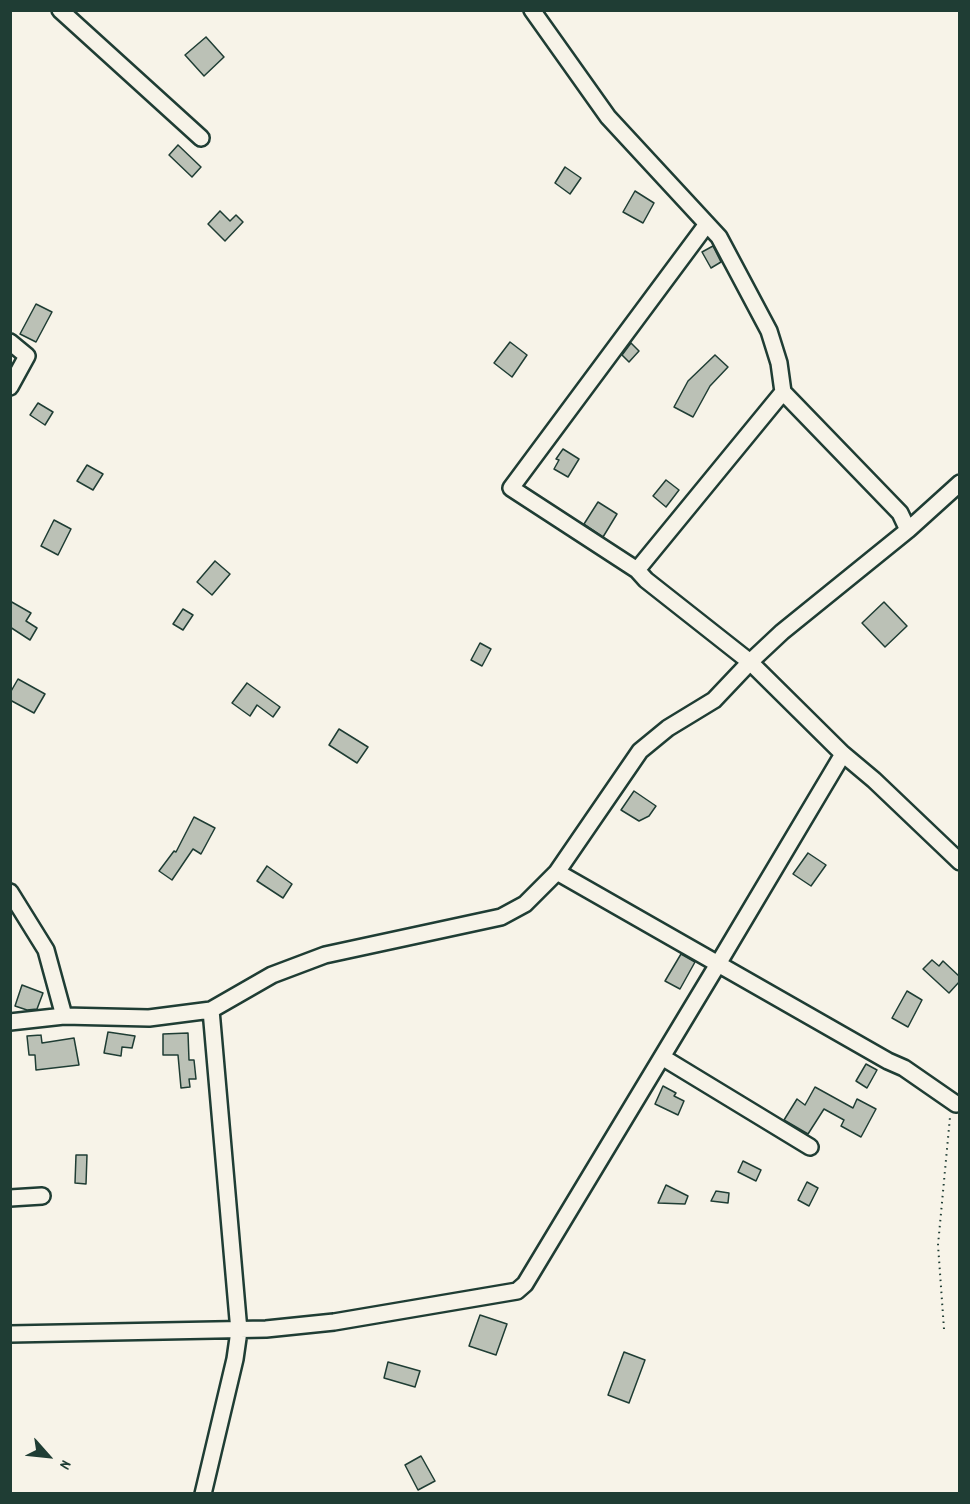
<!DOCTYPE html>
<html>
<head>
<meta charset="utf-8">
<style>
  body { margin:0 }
  #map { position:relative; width:970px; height:1504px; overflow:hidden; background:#f7f3e8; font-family:Dekko,sans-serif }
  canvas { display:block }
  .frame { position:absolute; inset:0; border:12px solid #1f3d34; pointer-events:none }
  .north { position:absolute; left:18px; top:1426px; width:60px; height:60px; -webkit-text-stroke:4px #f7f3e8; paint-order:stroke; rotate:117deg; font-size:16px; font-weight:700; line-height:24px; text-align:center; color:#1f3d34 }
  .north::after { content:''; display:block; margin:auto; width:21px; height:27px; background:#1f3d34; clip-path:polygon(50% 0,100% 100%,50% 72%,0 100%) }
</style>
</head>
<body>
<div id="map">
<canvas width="970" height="1504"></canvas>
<div class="frame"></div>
<div class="north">N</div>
</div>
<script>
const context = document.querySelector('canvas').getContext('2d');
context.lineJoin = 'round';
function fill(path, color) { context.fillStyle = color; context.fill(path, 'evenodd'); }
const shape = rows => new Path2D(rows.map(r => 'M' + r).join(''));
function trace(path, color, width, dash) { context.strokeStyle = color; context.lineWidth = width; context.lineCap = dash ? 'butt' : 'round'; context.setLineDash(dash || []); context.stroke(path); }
const building = shape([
  [206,37,224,57,204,76,185,55,206,37],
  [178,145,201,167,192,177,169,155,178,145],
  [565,167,581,178,570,194,555,183,565,167],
  [635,191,654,203,643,223,623,212,635,191],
  [220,211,230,221,236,215,243,222,225,241,208,224,220,211],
  [713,246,721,262,711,268,702,252,713,246],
  [36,304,52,312,36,342,20,334,36,304],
  [510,342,527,355,512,377,494,363,510,342],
  [631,343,639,351,629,362,622,355,631,343],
  [715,355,728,367,710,386,693,417,674,407,688,381,715,355],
  [38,403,53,412,45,425,30,415,38,403],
  [563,449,579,459,568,477,554,469,559,460,556,459,563,449],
  [87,465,103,474,93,490,77,481,87,465],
  [666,480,679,490,666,507,653,496,666,480],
  [598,502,617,514,603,537,584,524,598,502],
  [54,520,71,529,58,555,41,546,54,520],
  [215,561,230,574,212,595,197,582,215,561],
  [10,601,31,613,26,621,37,628,30,640,10,627,10,601],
  [884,602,907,626,885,647,862,623,884,602],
  [183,609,193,615,183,630,173,624,183,609],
  [480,643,491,649,482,666,471,660,480,643],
  [18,679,45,694,34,713,10,700,10,693,18,679],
  [247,683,280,707,273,717,257,705,250,716,232,703,247,683],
  [339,729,368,747,357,763,329,745,339,729],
  [634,791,656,806,649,816,639,821,621,810,634,791],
  [194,817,215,828,201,854,193,849,172,880,159,871,174,851,176,852,194,817],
  [808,853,826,865,811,886,793,874,808,853],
  [267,866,292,884,283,898,257,881,267,866],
  [681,954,695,962,680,989,665,981,681,954],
  [932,960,939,966,943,961,960,977,960,981,949,993,923,969,932,960],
  [22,985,43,993,37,1009,27,1010,15,1006,22,985],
  [907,991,922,1000,908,1027,892,1018,907,991],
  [108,1032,135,1036,132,1048,122,1047,121,1056,104,1053,108,1032],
  [188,1033,189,1060,194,1060,196,1079,189,1079,190,1087,181,1088,178,1055,163,1055,163,1034,188,1033],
  [41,1035,42,1043,74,1038,79,1065,36,1070,35,1055,29,1055,27,1036,41,1035],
  [866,1064,877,1070,867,1088,856,1081,866,1064],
  [663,1086,676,1093,674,1096,684,1101,678,1115,655,1104,663,1086],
  [815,1087,853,1108,857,1099,876,1109,861,1137,841,1126,844,1120,824,1109,808,1134,784,1120,797,1099,805,1105,815,1087],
  [76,1155,87,1155,86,1184,75,1183,76,1155],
  [743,1161,761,1170,756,1181,738,1172,743,1161],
  [807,1182,818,1188,809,1206,798,1200,807,1182],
  [666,1185,688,1196,685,1204,658,1203,666,1185],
  [716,1191,729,1193,728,1203,711,1201,716,1191],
  [480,1315,507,1324,496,1355,469,1346,480,1315],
  [624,1352,645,1360,629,1403,608,1395,624,1352],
  [388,1362,420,1371,415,1387,384,1378,388,1362],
  [421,1456,435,1481,418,1490,405,1465,421,1456]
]);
fill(building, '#bbc1b6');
trace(building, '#1f3d34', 1.5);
const minor = shape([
  [60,10,201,138],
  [532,10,608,117,719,237,769,331,779,363,783,392,900,513,908,530],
  [10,342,27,356,10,387],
  [960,483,908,530,782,632,750,662,843,754,874,780,960,862],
  [637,570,783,392],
  [557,872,888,1061,904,1068,956,1104],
  [10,892,46,950,64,1016],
  [10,1022,64,1016,149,1018,211,1010,272,975,325,955,501,917,525,904,557,872,640,751,668,728,714,700,750,662,646,580,637,570,511,488,707,224],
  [662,1057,810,1147],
  [10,1198,42,1196],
  [10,1334,266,1329,334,1322,517,1291,525,1284,718,964,843,754],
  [203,1494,235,1359,239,1331,211,1010]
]);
trace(minor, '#1f3d34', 20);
trace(shape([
  [944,1329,938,1245,950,1117]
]), '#1f3d34', 2, [1.5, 4.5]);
trace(minor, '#f7f3e8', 15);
</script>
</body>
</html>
